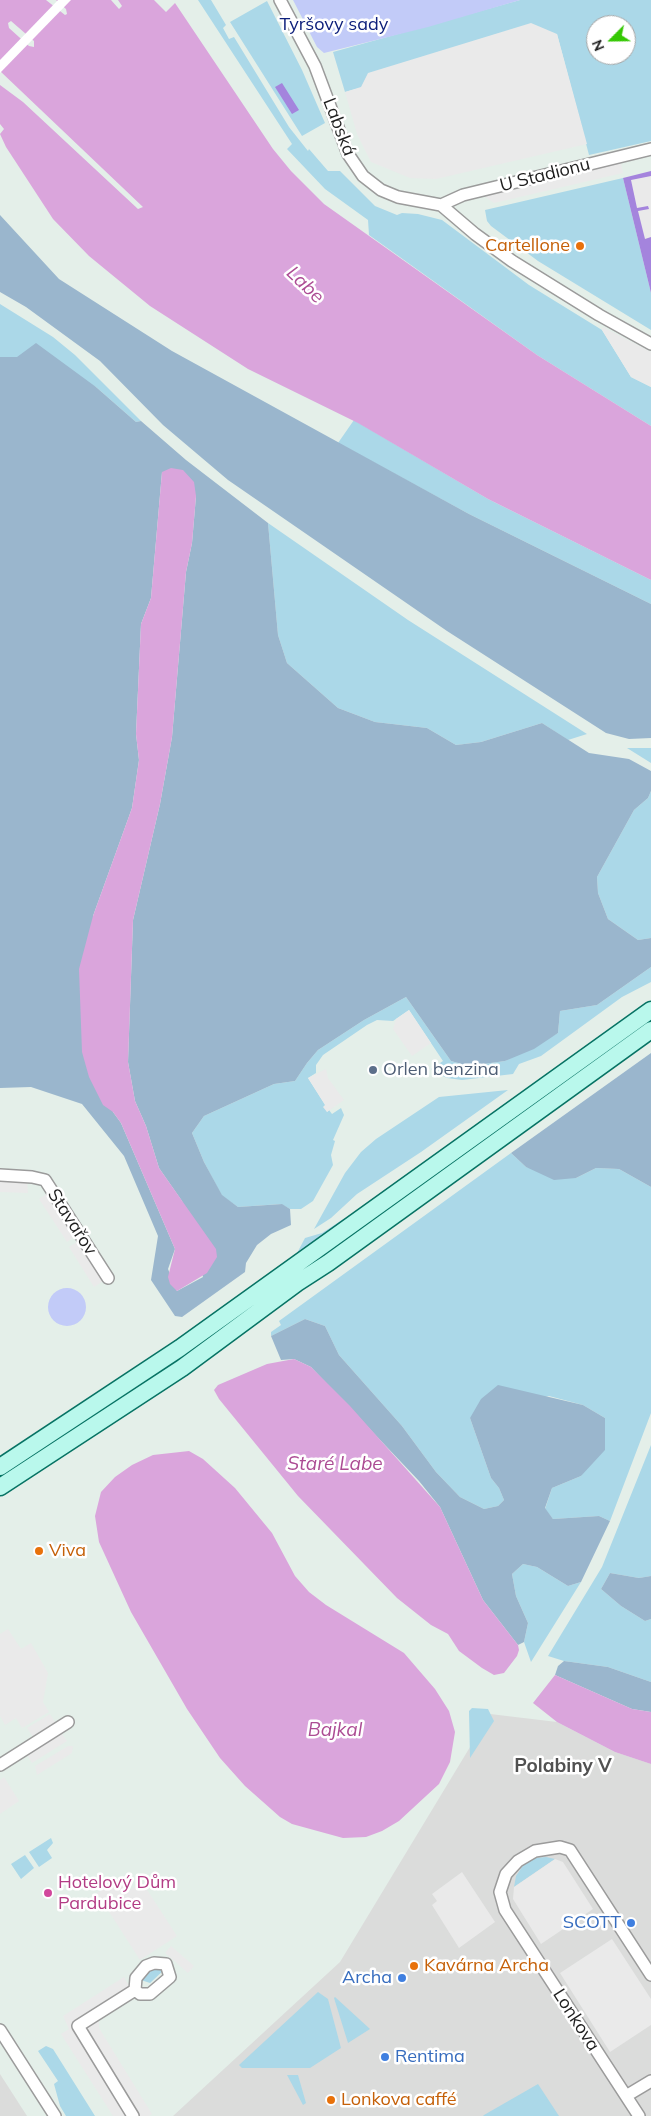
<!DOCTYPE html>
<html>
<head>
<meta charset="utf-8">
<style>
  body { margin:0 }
  #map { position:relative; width:651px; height:2116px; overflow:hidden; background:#e4efe9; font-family:Mulish,sans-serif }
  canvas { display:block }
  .north { position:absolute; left:586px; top:15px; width:50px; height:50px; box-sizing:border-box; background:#fff; border:1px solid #a5a5a5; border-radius:50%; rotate:247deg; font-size:14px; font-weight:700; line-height:20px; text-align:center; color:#1e1e1e }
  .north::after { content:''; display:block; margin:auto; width:18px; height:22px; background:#35c804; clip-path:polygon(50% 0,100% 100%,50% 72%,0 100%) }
</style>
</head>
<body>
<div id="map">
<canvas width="651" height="2116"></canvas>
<div class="north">N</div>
</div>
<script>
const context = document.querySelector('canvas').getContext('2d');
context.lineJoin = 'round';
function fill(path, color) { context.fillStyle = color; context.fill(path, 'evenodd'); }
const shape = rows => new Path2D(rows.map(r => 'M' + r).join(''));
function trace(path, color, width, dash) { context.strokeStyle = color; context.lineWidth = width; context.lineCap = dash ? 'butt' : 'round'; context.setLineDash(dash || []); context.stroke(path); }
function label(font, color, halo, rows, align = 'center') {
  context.font = font + ' Mulish,sans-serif'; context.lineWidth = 5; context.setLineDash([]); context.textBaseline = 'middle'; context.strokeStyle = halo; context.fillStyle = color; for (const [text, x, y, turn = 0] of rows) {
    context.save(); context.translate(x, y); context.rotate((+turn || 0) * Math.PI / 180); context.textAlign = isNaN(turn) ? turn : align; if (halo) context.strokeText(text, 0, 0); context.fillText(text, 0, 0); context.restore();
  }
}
fill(shape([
  [490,1714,557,1722,615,1752,651,1764,651,2116,173,2116,340,1962],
  [0,2074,27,2116,0,2116]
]), '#dbdcdb');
fill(shape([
  [198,0,211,0,226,25,223,28,229,39,234,37,289,127,308,151,309,149,328,171,340,171,375,206,397,215,402,213,418,214,442,220,529,285,602,330,631,377,651,387,651,426,537,355,369,235,368,220,325,189,287,149,292,144],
  [520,0,651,0,651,141,589,155,557,34,345,92,333,52],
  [596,25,626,25,626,55,596,55],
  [267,1,302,70,325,123,302,136,230,22],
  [623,178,651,293,651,330,538,261,491,226,487,221,485,210],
  [0,304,53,337,75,355,141,421,136,422,96,387,17,357,0,357],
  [354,420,488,499,651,580,651,604,469,514,338,443],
  [268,523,408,620,587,734,568,740,542,723,481,742,456,745,427,728,375,722,338,708,287,663,278,635],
  [627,748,651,748,651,763],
  [651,791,651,938,638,940,608,919,598,893,597,877,634,810,648,798],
  [651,967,651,982,622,997,541,1056,519,1064,513,1074,462,1080,447,1078,434,1072,431,1069,443,1061,409,1010,393,1021,377,1020,367,1025,323,1055,316,1065,316,1073,308,1078,326,1106,327,1112,329,1110,332,1114,341,1108,344,1115,333,1140,335,1141,331,1155,333,1165,313,1201,301,1209,290,1209,281,1204,238,1207,222,1196,204,1162,192,1133,204,1116,274,1084,295,1081,307,1063,318,1050,364,1020,406,997,451,1061,469,1066,505,1061,558,1033,560,1011,597,1005],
  [508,1090,421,1152,357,1194,331,1218,314,1229,345,1173,361,1152,376,1139,439,1097],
  [511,1153,526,1167,576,1178,596,1168,619,1169,651,1187,651,1413,610,1521,599,1516,553,1519,545,1509,552,1488,581,1476,605,1418,583,1405,549,1396,470,1418,491,1478,499,1488,504,1500,498,1506,484,1509,460,1497,436,1472,402,1426,339,1355,325,1326,305,1319,271,1336,271,1332,281,1325,279,1321],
  [345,1218,331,1231,296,1255,305,1238,322,1233],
  [651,1445,651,1576,639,1578,610,1573,601,1589,621,1606,645,1621,651,1619,651,1682,608,1667,564,1661,548,1656,602,1567],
  [523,1564,537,1567,568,1586,581,1582,531,1662,524,1642,528,1623,516,1596,512,1574],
  [472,1708,488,1709,494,1721,470,1758,469,1711],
  [51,1838,53,1843,47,1850,52,1858,39,1867,29,1852],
  [25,1855,34,1868,21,1879,11,1864],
  [546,1857,555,1859,514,1887,516,1876,524,1864,536,1858],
  [160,1968,164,1970,150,1983,141,1980,149,1969],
  [318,1992,328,1999,341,2048,310,2068,242,2068,239,2065],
  [335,1997,370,2029,348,2043,334,1998],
  [46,2046,53,2049,95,2116,66,2116,60,2106,54,2084,58,2081,38,2051],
  [287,2075,298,2075,306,2103,303,2105],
  [538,2084,559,2116,483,2116,484,2115]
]), '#abd8e8');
fill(shape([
  [0,215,59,279,172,351,469,514,651,604,651,738,629,739,606,733,447,631,228,480,163,425,100,361,26,307,0,292],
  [36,343,96,387,136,422,141,421,186,460,268,523,278,635,287,663,338,708,375,722,427,728,456,745,481,742,542,723,589,753,629,759,651,771,651,791,648,798,634,810,597,877,598,893,608,919,638,940,651,938,651,967,597,1005,560,1011,558,1033,534,1049,505,1061,469,1066,451,1061,406,997,364,1020,318,1050,307,1063,295,1081,274,1084,204,1116,192,1133,204,1162,222,1195,238,1207,282,1204,290,1209,291,1225,271,1234,257,1245,246,1263,245,1272,182,1317,175,1316,151,1280,158,1236,124,1156,82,1104,31,1087,0,1088,0,357,17,357],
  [162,472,196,496,192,543,186,572,172,737,160,804,133,920,128,1062,135,1101,146,1126,159,1168,182,1201,203,1277,177,1291,168,1269,175,1249,121,1123,113,1112,93,916,132,808,139,760,136,734,141,624,151,598],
  [651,1053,651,1187,619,1169,596,1168,576,1178,554,1180,526,1167,511,1153],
  [305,1319,325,1326,339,1355,402,1426,436,1472,460,1497,484,1509,498,1506,504,1500,499,1488,491,1478,470,1418,481,1399,498,1385,583,1405,605,1418,605,1450,581,1476,552,1488,545,1508,553,1519,599,1516,610,1521,581,1582,568,1586,537,1567,523,1564,512,1574,516,1596,528,1623,524,1642,518,1645,483,1600,440,1507,419,1481,311,1367,294,1359,281,1360,271,1336],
  [610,1573,639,1578,651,1576,651,1619,645,1621,621,1606,601,1589],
  [564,1661,608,1667,651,1682,651,1712,632,1709,555,1675,558,1666]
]), '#9ab6cd');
fill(shape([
  [293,0,520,0,428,27,324,53,317,47],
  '48 1307a19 19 0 1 1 38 0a19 19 0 1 1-38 0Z'
]), '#c2cbf8');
fill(shape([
  [282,83,299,110,292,114,275,87],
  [651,171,651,293,623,178]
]), '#a484dd');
fill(shape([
  [531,23,557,34,587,144,436,179,410,178,371,162,357,134,345,92,361,87,368,73],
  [621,163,623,173,494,203,484,196],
  [651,176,651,237,645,239,638,211,649,209,648,206,637,208,631,180],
  [603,327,651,352,651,387,631,377,602,330],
  [409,1010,431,1043,412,1056,393,1029,396,1019],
  [326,1069,328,1078,344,1100,327,1112,323,1107,325,1105,308,1078],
  [0,1175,27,1177,28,1193,0,1192],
  [52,1190,80,1233,67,1242,39,1199],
  [83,1238,108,1278,94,1287,69,1247],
  [8,1629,21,1649,31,1643,48,1673,43,1702,49,1712,22,1728,16,1718,5,1725,0,1716,0,1634],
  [50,1714,55,1722,33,1737,27,1728],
  [61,1732,67,1741,32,1763,27,1755],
  [68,1746,73,1746,72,1753,37,1775,35,1766],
  [4,1777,19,1801,0,1814,0,1780],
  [555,1859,563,1862,593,1909,541,1944,513,1899,514,1887],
  [462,1872,495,1922,459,1948,432,1905,437,1901,432,1894],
  [122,1877,130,1890,142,1882,177,1936,140,1960,97,1893],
  [612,1939,651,1999,651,2025,610,2052,560,1973],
  [171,1946,194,1966,188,1973,165,1953],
  [124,1977,129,1986,131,2000,99,2020,99,2028,152,2114,149,2116,113,2116,61,2034,69,2029,63,2016]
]), '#eaeaea');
fill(shape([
  [0,0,46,0,65,15,67,14,66,9,56,0,111,0,119,9,122,6,118,0,154,0,166,12,175,3,273,149,291,171,324,204,537,355,651,426,651,580,488,499,358,423,248,369,150,306,89,256,53,219,6,147,0,134,4,129,0,124,0,85,23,102,138,209,143,207,0,71],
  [11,21,34,41,34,47,29,46,9,28,8,23],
  [171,468,183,470,194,482,196,496,192,543,186,572,172,737,160,804,133,920,128,1062,135,1101,146,1126,159,1168,216,1249,217,1257,207,1273,177,1291,170,1284,168,1277,175,1249,121,1123,113,1112,103,1105,89,1077,82,1052,79,969,93,916,132,808,139,760,136,734,141,624,151,598,162,472],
  [294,1359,311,1367,350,1406,440,1507,483,1600,518,1645,519,1650,517,1656,504,1673,494,1675,482,1668,459,1651,448,1634,431,1625,397,1598,298,1496,219,1399,214,1390,218,1385,267,1364],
  [189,1451,203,1459,235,1488,272,1533,295,1576,309,1592,326,1605,404,1653,435,1689,449,1711,455,1732,450,1762,439,1784,399,1821,382,1831,366,1837,343,1838,292,1824,280,1817,245,1786,220,1758,187,1709,131,1612,99,1542,95,1516,101,1492,115,1477,132,1465,153,1455],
  [555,1675,632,1709,651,1712,651,1764,615,1752,557,1722,533,1703]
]), '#daa5dc');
fill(shape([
  [58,0,71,0,0,73,0,60]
]), '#fff');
const minor = shape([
  [280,0,315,66,348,154,363,176,381,190,398,197,441,205,475,234,512,261,599,315,651,344],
  [441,205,463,195,651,149],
  [0,1175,32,1177,45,1180,108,1278],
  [0,1765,68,1722],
  [154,1963,166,1964,170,1977,150,1994,140,1994,135,1990,136,1978,146,1966,154,1963],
  [0,2030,55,2116],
  [626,2096,651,2081],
  [133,2116,78,2026,135,1990],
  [639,2116,505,1910,500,1892,506,1874,518,1861,535,1851,560,1847,570,1850,651,1975]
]);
const secondary = shape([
  [0,1467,180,1348,651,1010],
  [0,1487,182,1368,297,1283,328,1263,651,1030]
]);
trace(minor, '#9b9b9b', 14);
trace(secondary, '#077364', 19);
trace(minor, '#fff', 11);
trace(secondary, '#b9f8ec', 16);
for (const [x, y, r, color] of [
  [580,246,5,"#e8710a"],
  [373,1070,5,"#5c6f8a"],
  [39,1551,5,"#e8710a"],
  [48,1893,5,"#d1479c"],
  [631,1923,5,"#3f7fe0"],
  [414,1966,5,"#e8710a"],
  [402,1978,5,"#3f7fe0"],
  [385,2057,5,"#3f7fe0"],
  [331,2100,5,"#e8710a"]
]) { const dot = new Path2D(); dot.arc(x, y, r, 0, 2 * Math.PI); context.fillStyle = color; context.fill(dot); trace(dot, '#fff', 2); }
label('18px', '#0e207b', '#fff', [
  ["Tyršovy sady",334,25]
]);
label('18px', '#1e1e1e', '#fff', [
  ["Labská",339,127,69],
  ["U Stadionu",545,175,-14],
  ["Stavařov",72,1222,57],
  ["Lonkova",576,2020,57]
]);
label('18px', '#c56008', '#fff', [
  ["Cartellone",570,246,"right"],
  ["Viva",49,1551],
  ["Kavárna Archa",424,1966],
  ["Lonkova caffé",341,2100]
], 'left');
label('18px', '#4e5e75', '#fff', [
  ["Orlen benzina",383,1070]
], 'left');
label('18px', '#b23c85', '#fff', [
  ["Hotelový Dům",58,1883],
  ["Pardubice",58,1904]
], 'left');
label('18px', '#366cbe', '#fff', [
  ["SCOTT",621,1923],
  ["Archa",392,1978],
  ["Rentima",395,2057,"left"]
], 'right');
label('italic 19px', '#ac4c94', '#fff', [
  ["Labe",305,285,44],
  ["Staré Labe",335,1464],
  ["Bajkal",335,1730]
]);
label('bold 19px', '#515151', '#fff', [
  ["Polabiny V",563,1766]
]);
</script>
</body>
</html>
